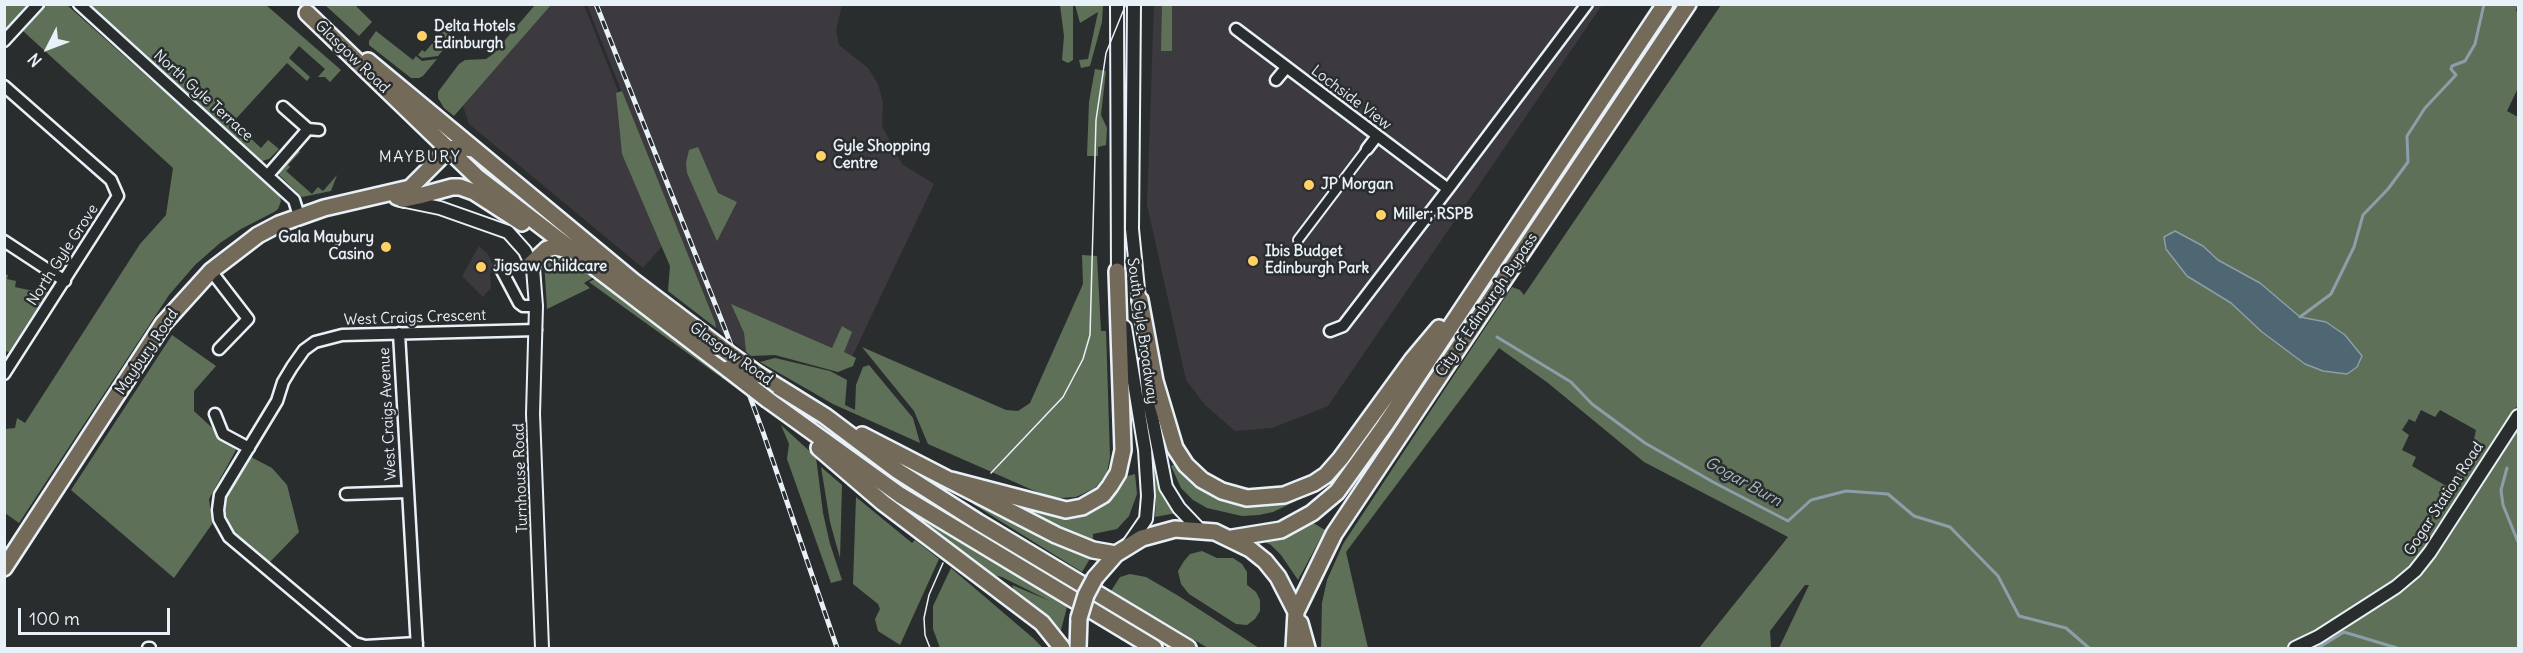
<!DOCTYPE html>
<html>
<head>
<meta charset="utf-8">
<style>
  body { margin:0 }
  #map { position:relative; width:2523px; height:653px; overflow:hidden; background:#2a2d2e; font-family:Delius,sans-serif }
  canvas { display:block }
  .frame { position:absolute; inset:0; border:6px solid #e8f1f8; pointer-events:none }
  .north { position:absolute; left:18px; top:18px; width:60px; height:60px; -webkit-text-stroke:4px #2a2d2e; paint-order:stroke; rotate:228deg; font-size:16px; font-weight:700; line-height:24px; text-align:center; color:#e8f1f8 }
  .north::after { content:''; display:block; margin:auto; width:21px; height:27px; background:#e8f1f8; clip-path:polygon(50% 0,100% 100%,50% 72%,0 100%) }
  .scale { position:absolute; left:18px; top:608px; width:152px; height:27px; box-sizing:border-box; border:3px solid #e8f1f8; border-top:0; padding-left:8px; font-size:18px; line-height:21px; white-space:nowrap; color:#e8f1f8; -webkit-text-stroke:4px #2a2d2e; paint-order:stroke }
</style>
</head>
<body>
<div id="map">
<canvas width="2523" height="653"></canvas>
<div class="frame"></div>
<div class="north">N</div>
<div class="scale">100 m</div>
</div>
<script>
const context = document.querySelector('canvas').getContext('2d');
context.lineJoin = 'round';
function fill(path, color) { context.fillStyle = color; context.fill(path, 'evenodd'); }
const shape = rows => new Path2D(rows.map(r => 'M' + r).join(''));
function trace(path, color, width, dash) { context.strokeStyle = color; context.lineWidth = width; context.lineCap = dash ? 'butt' : 'round'; context.setLineDash(dash || []); context.stroke(path); }
function label(font, color, halo, rows, align = 'center') {
  context.font = font + ' Delius,sans-serif'; context.lineWidth = 5; context.setLineDash([]); context.textBaseline = 'middle'; context.strokeStyle = halo; context.fillStyle = color; for (const [text, x, y, turn = 0] of rows) {
    context.save(); context.translate(x, y); context.rotate((+turn || 0) * Math.PI / 180); context.textAlign = isNaN(turn) ? turn : align; if (halo) context.strokeText(text, 0, 0); context.fillText(text, 0, 0); context.restore();
  }
}
fill(shape([
  [551,5,584,5,626,111,664,244,643,268,469,124,463,106],
  [587,5,842,5,836,30,839,45,868,68,878,84,883,102,882,126,902,164,934,184,850,361,735,314,744,333,746,352,716,328],
  [1154,5,1602,5,1328,406,1272,428,1235,431,1205,405,1186,380,1147,205],
  [479,246,487,253,497,272,490,273,491,288,483,297,462,276]
]), '#3c3a3e');
fill(shape([
  [5,4,30,5,5,32,4,5],
  [46,4,67,5,279,194,281,201,278,209,274,212,241,229,220,243,195,265,169,295,19,523,5,513,5,429,15,428,17,418,25,423,140,244,166,215,173,168,23,31],
  [87,5,266,5,341,70,330,82,325,77,318,77,325,69,299,46,289,58,310,77,307,81,287,63,233,122,261,148,268,140,279,149,269,159,262,161],
  [325,5,355,5,372,22,359,36],
  [535,5,551,5,454,116,444,108,438,98,438,92,459,64,465,60,486,59,493,54],
  [1060,5,1073,5,1073,60,1068,63,1062,60,1064,36],
  [1075,5,1103,5,1102,22,1090,66,1081,68,1079,60,1088,59,1098,12,1080,23],
  [1162,5,1172,5,1172,51,1161,51],
  [1721,5,2518,5,2516,10,2518,15,2518,88,2507,111,2518,117,2518,405,2505,422,2455,504,2439,526,2426,568,2438,554,2487,475,2499,451,2518,431,2518,648,1779,648,1809,585,1805,585,1770,631,1771,648,1699,648,1788,537,1644,462,1548,383,1499,348,1346,552,1368,648,1321,648,1322,603,1327,580,1343,544,1512,287,1520,290,1524,295],
  [2421,410,2435,417,2440,410,2476,430,2472,449,2448,487,2412,466,2416,457,2402,450,2409,435,2402,430,2409,419,2415,422],
  [456,15,443,50,438,56,422,58,418,55,422,50,425,52],
  [376,31,413,60,416,56,422,61,437,59,423,76,419,78,411,78,369,45,369,41],
  [1095,69,1106,71,1101,115,1107,128,1106,145,1098,147,1098,156,1087,156,1089,102],
  [622,91,715,322,716,328,668,291,670,266,622,154,616,93],
  [698,147,718,193,737,202,717,241,687,173,686,163,689,150],
  [298,150,300,152,288,165,290,167,286,171,312,194,318,187,323,191,337,175,331,191,302,197,280,176,278,171,283,162,286,164],
  [552,253,574,261,594,277,584,283,590,288,547,309,544,260],
  [1082,255,1097,256,1101,331,1106,331,1110,457,1107,473,1095,488,1076,497,1059,498,1044,495,928,444,914,411,862,347,1006,410,1018,411,1030,403,1083,284],
  [5,274,8,275,7,279,16,281,15,287,33,291,33,295,38,296,40,287,47,289,48,291,9,352,5,351],
  [597,278,783,420,783,422,589,282],
  [731,304,832,348,842,326,852,332,844,352,856,358,853,366,838,372,775,355,751,356,746,352,744,333],
  [172,335,216,366,194,391,194,411,236,450,209,499,212,524,174,578,71,490],
  [775,358,830,371,847,380,845,405,855,410,856,385,863,367,869,365,913,418,920,443,833,404,760,362],
  [781,425,816,457,823,513,830,544,842,580,831,583,787,459,789,444],
  [251,457,272,468,287,485,299,532,269,563,233,532,225,513,224,501],
  [1179,462,1217,492,1291,496,1296,501,1273,512,1259,515,1242,516,1207,508,1193,500,1181,488,1171,466],
  [821,467,842,485,840,558,830,522],
  [1152,470,1156,470,1163,495,1176,513,1155,517,1156,498],
  [1135,474,1137,494,1129,516,1117,529,1093,534,1093,539,1072,534,1030,513,1031,509,1063,514,1109,498,1124,477],
  [856,497,912,543,915,540,939,559,900,645,878,631,875,619,880,609,878,604,853,584],
  [893,498,1068,603,1061,630,1058,630,1015,593,1012,585,1050,601,1002,577,993,575],
  [974,501,1056,544,1091,557,1082,572,973,504],
  [1310,521,1325,530,1298,580,1281,555,1271,545,1263,541],
  [1202,551,1217,558,1233,558,1242,564,1247,572,1247,585,1256,592,1260,600,1260,611,1255,619,1247,625,1236,624,1189,594,1181,584,1178,571,1184,561,1190,554],
  [951,568,1033,638,1043,648,940,648,933,629,933,606],
  [1130,574,1146,577,1177,595,1259,648,1208,648,1111,591,1120,577]
]), '#5f7059');
const water = shape([
  [2175,231,2203,246,2218,260,2260,283,2300,317,2326,322,2345,335,2362,356,2357,367,2347,374,2323,371,2305,364,2262,332,2231,303,2187,276,2166,249,2164,237,2175,231]
]);
fill(water, '#4e6773');
trace(water, '#8c9ea8', 1.5);
trace(shape([
  [2300,317,2331,294,2354,247,2363,215,2388,189,2408,162,2407,136,2425,108,2456,75,2451,69,2452,66,2465,61,2475,44,2484,4],
  [1497,337,1571,382,1592,404,1645,443,1713,482,1788,521,1811,500,1846,491,1888,494,1914,516,1950,527,1998,576,2019,616,2066,628,2089,648],
  [2507,468,2501,490,2503,505,2518,542],
  [2318,648,2344,632,2397,648]
]), '#8c9ea8', 3);
const pedestrian = shape([
  [1298,240,1367,149]
]);
const minor = shape([
  [79,4,294,200,299,216],
  [1236,29,1448,189,1343,326,1330,331],
  [4,41,38,4],
  [1276,80,1286,68],
  [4,86,111,180,118,196,4,374],
  [283,107,308,129,319,130],
  [1367,149,1377,136],
  [268,175,308,129],
  [1448,189,1587,4],
  [4,241,65,281],
  [501,269,519,303,523,306,536,306],
  [211,271,248,319,219,349],
  [399,333,417,648],
  [215,414,223,434,249,448],
  [346,494,408,492],
  [417,643,365,646,355,643,229,537,219,519,218,510,220,495,277,401,283,382,292,367,304,350,315,342,342,335,536,330],
  [148,648,150,648]
]);
const tertiary = shape([
  [1117,4,1118,280],
  [1134,4,1132,229,1140,309],
  [401,200,440,208,508,232,525,251,533,268,536,306,533,414,542,648],
  [1125,327,1145,450,1148,496,1146,519,1128,545],
  [1145,362,1149,401,1166,487,1179,508,1199,529],
  [2295,648,2318,637,2396,587,2415,571,2430,552,2518,416]
]);
const primary = shape([
  [307,13,477,177,728,369],
  [368,61,633,281,720,347],
  [397,197,405,199,419,196,452,187,460,187,474,192,522,223],
  [531,264,547,249,555,247,568,250],
  [1140,300,1155,381,1175,448,1186,465,1202,480,1222,491,1247,498,1284,495,1314,483,1326,475,1341,458,1413,359,1439,328],
  [759,375,825,416,898,471,978,522,1188,648],
  [768,400,900,495,1154,648],
  [862,435,1056,535,1093,550,1116,554],
  [819,448,882,502,1042,623,1062,648],
  [951,480,1066,510,1082,507,1103,495,1110,486,1118,473,1123,450,1117,271],
  [1232,538,1281,530,1312,513,1337,492,1385,425,1665,4],
  [4,568,163,324,211,271,258,235,279,224,324,208,410,188,448,150,458,147,473,149],
  [1095,578,1116,554,1142,538,1175,529,1215,532,1250,549,1265,561,1278,577,1296,612,1294,648],
  [1296,612,1334,534,1688,4],
  [1300,623,1307,648],
  [1078,648,1079,618]
]);
trace(pedestrian, '#e8f1f8', 12);
trace(minor, '#e8f1f8', 15);
trace(tertiary, '#e8f1f8', 16);
trace(primary, '#e8f1f8', 20);
trace(pedestrian, '#2a2d2e', 8);
trace(minor, '#2a2d2e', 10);
trace(tertiary, '#2a2d2e', 12);
trace(primary, '#746a5a', 15);
trace(shape([
  [991,473,1063,397,1083,359,1090,335,1096,120,1106,53,1126,4],
  [930,648,925,635,924,618,929,595,943,563]
]), '#e8f1f8', 1.5);
const rail = shape([
  [596,4,725,329,763,432,837,648]
]);
trace(rail, '#e8f1f8', 5);
trace(rail, '#2a2d2e', 3, [9]);
const primaryBridge = shape([
  [720,347,759,375],
  [728,369,768,400],
  [1079,618,1086,595,1095,578]
]);
trace(primaryBridge, '#e8f1f8', 20, []);
trace(primaryBridge, '#746a5a', 15);
for (const [x, y, r, color] of [
  [422,36,6,"#ffd166"],
  [821,156,6,"#ffd166"],
  [1309,185,6,"#ffd166"],
  [1381,215,6,"#ffd166"],
  [386,247,6,"#ffd166"],
  [1253,261,6,"#ffd166"],
  [481,267,6,"#ffd166"]
]) { const dot = new Path2D(); dot.arc(x, y, r, 0, 2 * Math.PI); context.fillStyle = color; context.fill(dot); trace(dot, '#2a2d2e', 2); }
label('bold 15px', '#e8f1f8', '#2a2d2e', [
  ["Delta Hotels",434,27],
  ["Edinburgh",434,44],
  ["Gyle Shopping",833,147],
  ["Centre",833,164],
  ["JP Morgan",1321,185],
  ["Miller; RSPB",1393,215],
  ["Gala Maybury",374,238,"right"],
  ["Casino",374,255,"right"],
  ["Ibis Budget",1265,252],
  ["Edinburgh Park",1265,269],
  ["Jigsaw Childcare",493,267]
], 'left');
label('15px', '#e8f1f8', '#2a2d2e', [
  ["Glasgow Road",352,57,44],
  ["North Gyle Terrace",203,96,42],
  ["Lochside View",1351,98,37],
  ["North Gyle Grove",63,255,-57],
  ["City of Edinburgh Bypass",1487,305,-56],
  ["West Craigs Crescent",415,318,-2],
  ["South Gyle Broadway",1142,331,82],
  ["Maybury Road",147,352,-56],
  ["Glasgow Road",731,354,35],
  ["West Craigs Avenue",388,414,-93],
  ["Turnhouse Road",521,478,-92],
  ["Gogar Station Road",2444,499,-57]
]);
context.letterSpacing = '1.5px';
label('16px', '#e8f1f8', '#2a2d2e', [
  ["MAYBURY",420,157]
]);
context.letterSpacing = '0px';
label('italic 16px', '#aabac3', '#2a2d2e', [
  ["Gogar Burn",1743,482,29]
]);
</script>
</body>
</html>
